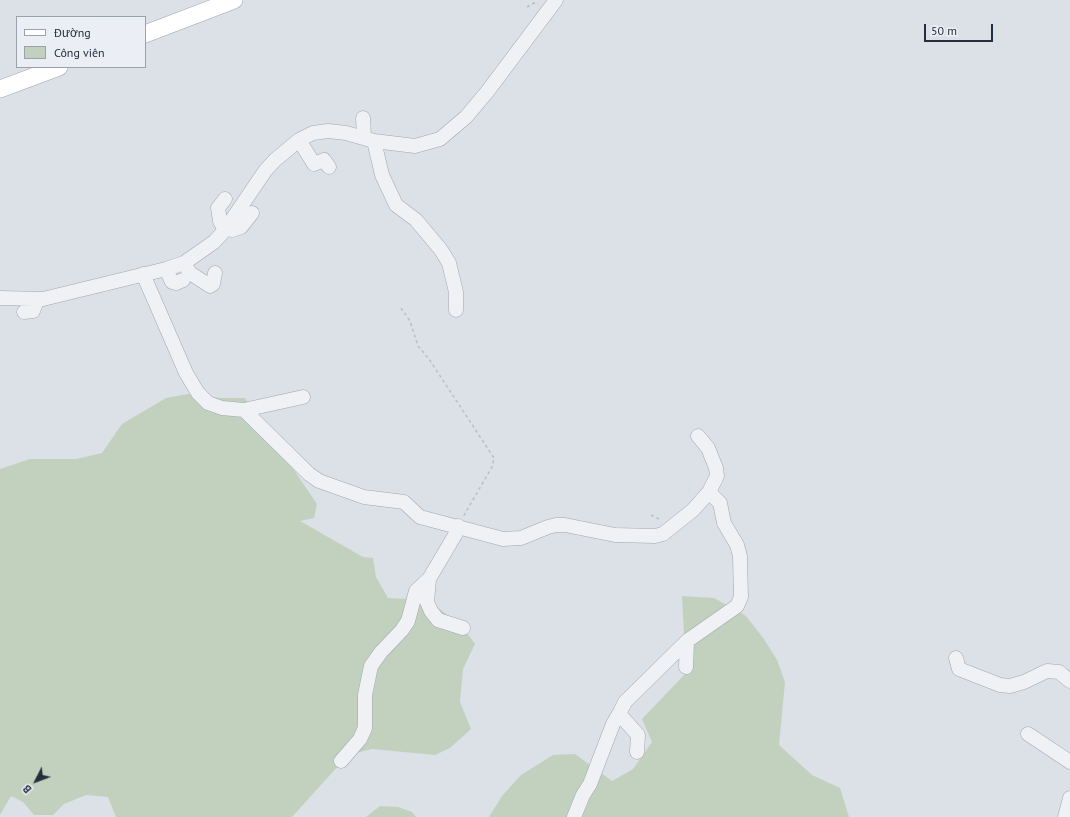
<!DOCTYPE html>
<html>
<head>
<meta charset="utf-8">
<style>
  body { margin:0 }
  #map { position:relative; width:1070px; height:817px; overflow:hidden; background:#dce0e7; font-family:"PT Sans",sans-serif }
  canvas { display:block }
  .legend { position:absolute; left:16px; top:16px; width:130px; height:52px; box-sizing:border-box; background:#ebeff5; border:1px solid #9ca2ac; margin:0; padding:5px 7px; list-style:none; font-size:12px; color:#252e3e }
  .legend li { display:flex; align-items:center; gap:8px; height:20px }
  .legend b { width:20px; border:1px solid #9ca2ac }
  .north { position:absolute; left:16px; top:761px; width:40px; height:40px; -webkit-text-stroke:3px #ebeff5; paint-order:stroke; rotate:228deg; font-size:11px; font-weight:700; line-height:16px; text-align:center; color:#252e3e }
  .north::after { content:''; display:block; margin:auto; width:14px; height:18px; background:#252e3e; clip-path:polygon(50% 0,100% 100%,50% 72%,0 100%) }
  .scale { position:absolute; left:924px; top:24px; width:69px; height:18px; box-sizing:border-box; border:2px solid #252e3e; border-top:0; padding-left:5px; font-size:12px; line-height:14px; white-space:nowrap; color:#252e3e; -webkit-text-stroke:3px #ebeff5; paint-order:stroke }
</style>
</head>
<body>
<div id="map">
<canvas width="1070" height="817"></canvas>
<ul class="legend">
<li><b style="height:5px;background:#fff"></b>Đường</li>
<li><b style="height:11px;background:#c2d1bd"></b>Công viên</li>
</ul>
<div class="north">B</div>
<div class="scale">50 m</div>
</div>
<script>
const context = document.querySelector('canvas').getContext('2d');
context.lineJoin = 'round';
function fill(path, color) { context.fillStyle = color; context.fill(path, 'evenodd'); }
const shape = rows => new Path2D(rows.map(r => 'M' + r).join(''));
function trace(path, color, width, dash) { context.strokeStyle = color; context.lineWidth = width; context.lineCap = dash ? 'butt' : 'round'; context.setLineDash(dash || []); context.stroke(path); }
fill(shape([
  [188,394,219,398,245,398,317,504,314,518,300,521,363,557,373,558,376,577,388,598,429,600,464,629,475,644,463,669,460,702,471,729,450,748,435,755,372,749,348,755,292,817,116,817,108,797,86,795,64,804,53,815,34,815,23,802,11,796,0,815,0,469,30,459,76,459,102,453,122,424,166,398],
  [682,596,714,598,746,616,764,639,777,660,785,682,779,745,812,775,840,788,849,817,489,817,502,796,521,775,553,755,575,754,612,781,633,769,652,742,642,719,686,673],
  [380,806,398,807,412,812,416,817,366,817]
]), '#c2d1bd');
const minor = shape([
  [363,118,364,137],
  [299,140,314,164,324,160,329,167],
  [374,141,382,175,396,205,416,220,441,250,449,263,456,292,456,310],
  [225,199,218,208,220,221,225,230],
  [227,226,232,230,241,227,252,213],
  [184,263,190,273,210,286,213,284,215,273],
  [166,269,172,282,176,283,183,280],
  [143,274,186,373,198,393,208,403,222,408,244,410,309,474,319,481,364,497,404,502,420,517,503,539,521,538,548,527,556,525,565,525,615,535,655,536,663,534,693,510,709,492,717,476,716,468,708,448,698,436],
  [0,298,43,299,166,269,184,263,214,242,225,230,265,171,275,160,299,140,313,133,328,131,346,133,374,141,415,146,440,139,466,117,487,92,556,0],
  [24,312,33,311,37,300],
  [244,410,303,397],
  [458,526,455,535,429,579,427,602,431,611,438,620,463,628],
  [956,658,959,669,1000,685,1010,686,1024,682,1047,671,1059,672,1070,681],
  [686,667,687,641],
  [1028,734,1070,762],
  [637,752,638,735,621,716,620,712,625,702,687,641,737,606,741,597,740,556,737,545,724,523,720,503,709,492],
  [341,761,360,739,365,728,365,695,371,666,381,652,402,630,408,621,416,591,429,579],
  [574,817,583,795,590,784,613,724,620,712],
  [1065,817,1070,798]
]);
const major = shape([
  [145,34,234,0],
  [0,89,59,67]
]);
trace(minor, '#a1a7b1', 15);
trace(major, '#9ba5b3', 18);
trace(shape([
  [527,7,534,3,538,4],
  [401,308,410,321,418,346,429,359,494,458,492,467,463,517],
  [651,515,661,520]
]), '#babec5', 1.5, [3, 3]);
trace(minor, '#eff1f5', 14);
trace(major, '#fff', 17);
</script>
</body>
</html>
